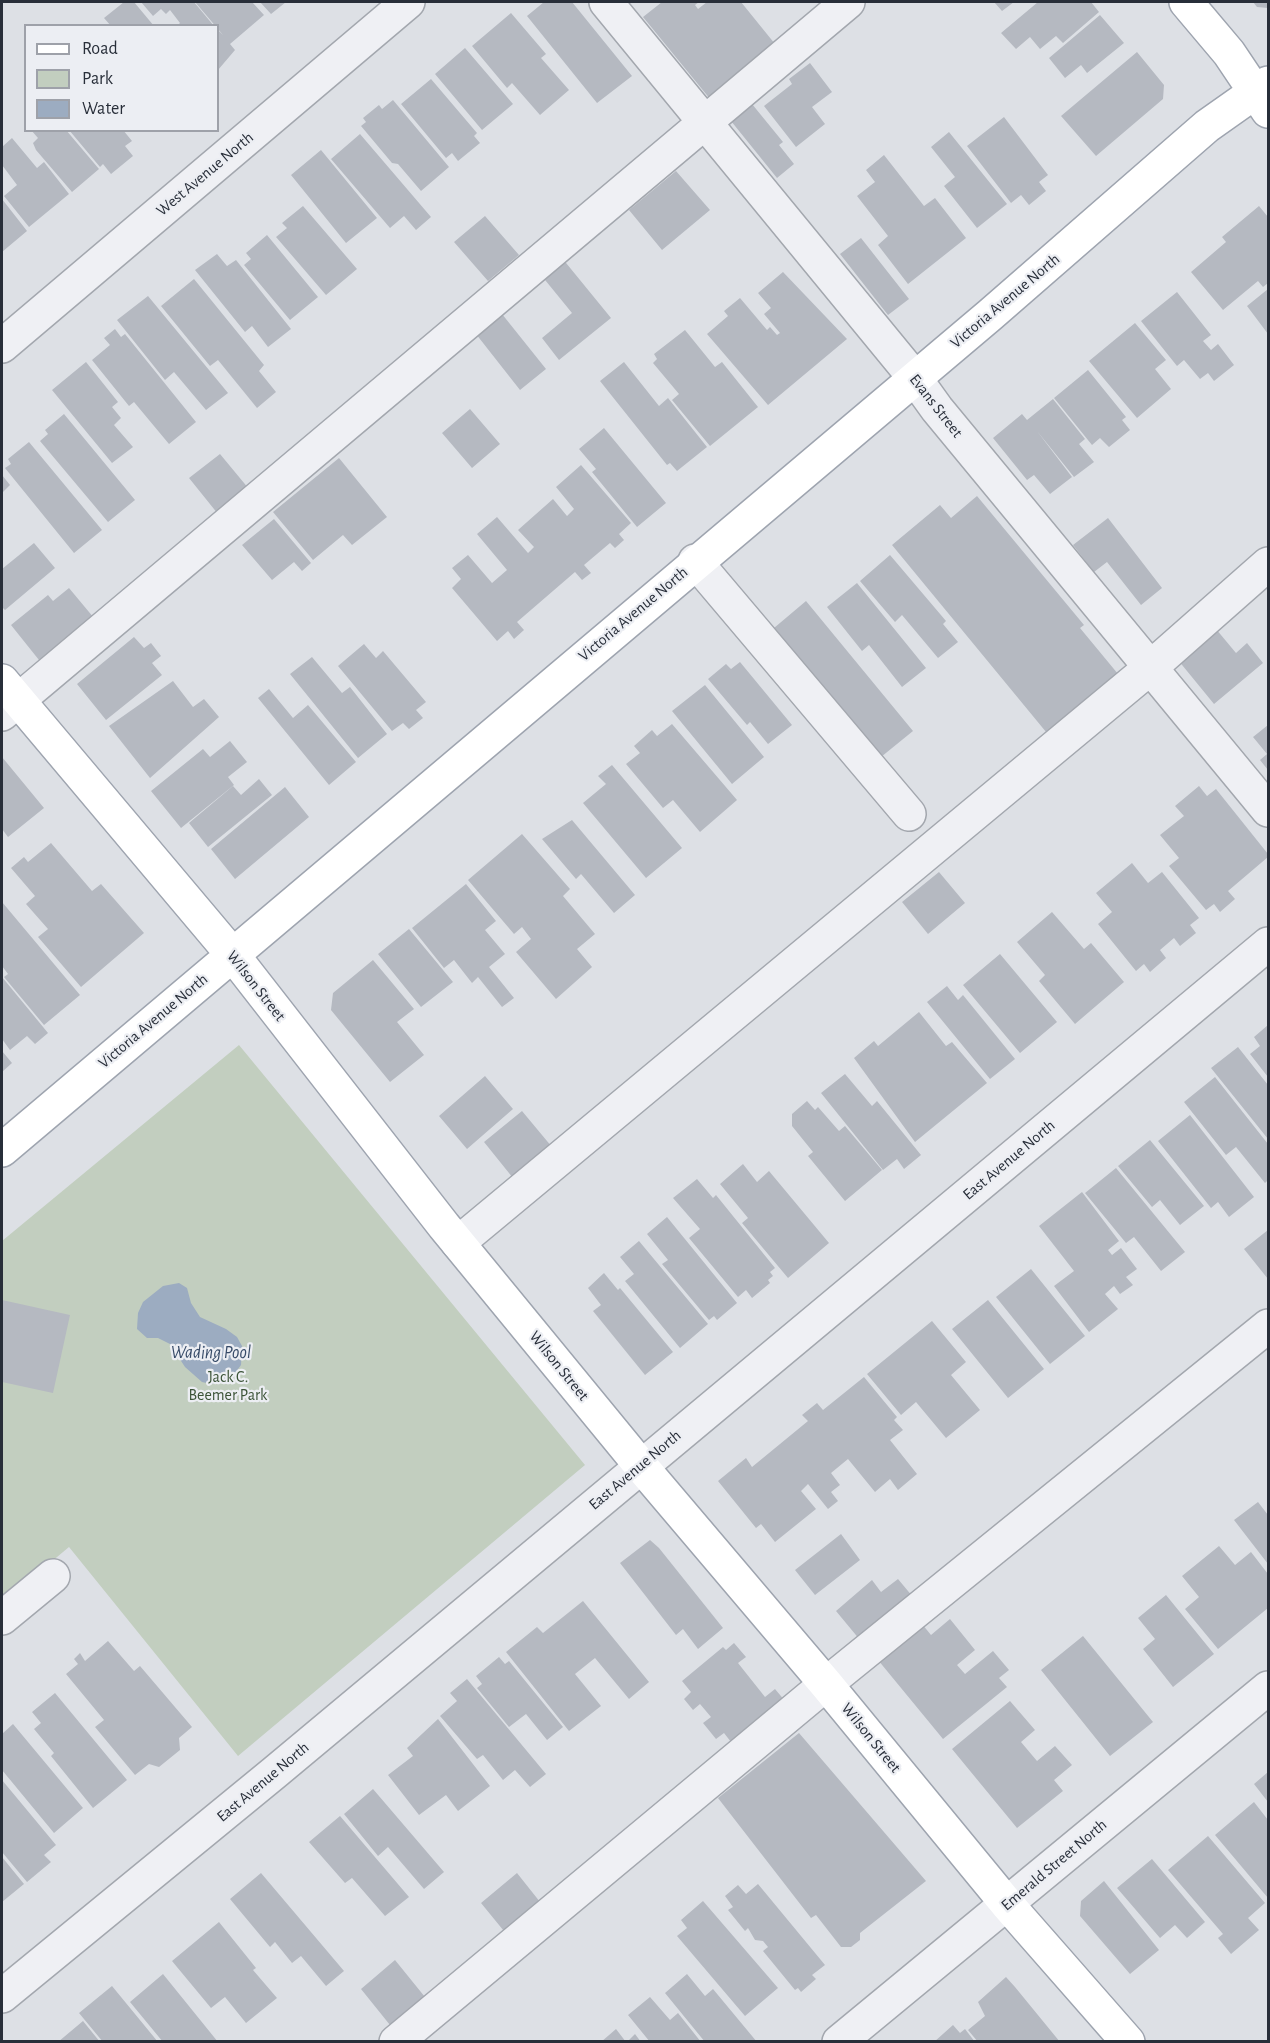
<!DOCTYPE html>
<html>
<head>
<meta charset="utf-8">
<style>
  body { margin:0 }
  #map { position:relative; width:1270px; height:2043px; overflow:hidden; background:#dde0e5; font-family:"Alegreya Sans",sans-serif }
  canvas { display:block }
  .frame { position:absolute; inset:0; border:3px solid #282e39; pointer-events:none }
  .legend { position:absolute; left:24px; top:24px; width:195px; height:108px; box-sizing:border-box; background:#eceef3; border:2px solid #9ea1a9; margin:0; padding:8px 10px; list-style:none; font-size:18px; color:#282e39 }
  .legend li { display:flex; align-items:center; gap:12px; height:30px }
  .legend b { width:30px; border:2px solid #9ea1a9 }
</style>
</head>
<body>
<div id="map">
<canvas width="1270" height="2043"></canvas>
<div class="frame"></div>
<ul class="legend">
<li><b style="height:8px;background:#fff"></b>Road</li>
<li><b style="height:16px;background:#c2cebf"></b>Park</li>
<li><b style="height:16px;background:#9cacc1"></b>Water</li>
</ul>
</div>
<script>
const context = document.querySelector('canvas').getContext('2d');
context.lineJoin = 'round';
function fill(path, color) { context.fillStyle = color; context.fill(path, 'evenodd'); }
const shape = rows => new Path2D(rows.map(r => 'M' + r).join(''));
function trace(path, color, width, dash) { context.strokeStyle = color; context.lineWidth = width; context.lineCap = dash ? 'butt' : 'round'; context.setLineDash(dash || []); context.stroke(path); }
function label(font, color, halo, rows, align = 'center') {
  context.font = font + ' "Alegreya Sans",sans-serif'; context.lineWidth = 4.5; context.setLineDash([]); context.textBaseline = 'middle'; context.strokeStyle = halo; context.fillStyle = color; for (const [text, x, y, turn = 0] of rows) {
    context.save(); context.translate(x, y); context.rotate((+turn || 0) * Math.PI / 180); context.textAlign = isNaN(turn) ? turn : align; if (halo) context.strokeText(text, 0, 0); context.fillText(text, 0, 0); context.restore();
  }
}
fill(shape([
  [239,1045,585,1465,238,1756,69,1547,2,1603,2,1241]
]), '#c2cebf');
fill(shape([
  [179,1283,187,1288,191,1303,200,1317,226,1329,237,1337,242,1346,241,1365,230,1380,211,1384,202,1382,185,1367,170,1344,158,1338,147,1338,137,1329,138,1313,143,1302,163,1286]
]), '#9cacc1');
fill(shape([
  [124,2,134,2,154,26,111,26,104,18],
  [141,2,194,2,214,26,177,26,180,23,170,10,166,14,161,9,153,16],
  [195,2,252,2,264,15,230,44,235,50,218,70,218,30,223,35],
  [260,2,286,2,271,14],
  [544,2,572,2,632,76,597,103,527,16],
  [662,2,699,2,695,5,698,9,707,2,741,2,775,44,715,105,643,17],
  [994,2,1014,2,1002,11],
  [1038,2,1091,2,1099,12,1063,43,1056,36,1040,49,1030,37,1016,49,1001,33],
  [1253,2,1268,2,1268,8,1257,7],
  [511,13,546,54,541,58,569,90,540,115,512,83,507,88,472,46],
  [1100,15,1124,43,1087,73,1081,65,1065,78,1049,58],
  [465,48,513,104,482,130,435,74],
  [1137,52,1164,85,1163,99,1096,156,1061,116],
  [810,63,832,92,812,107,825,124,796,147,764,106,792,84,789,79],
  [431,79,477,133,474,136,480,143,458,161,452,153,446,158,401,104],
  [393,100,449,167,421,191,398,164,392,163,361,126,366,122,363,118,379,105,382,109],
  [752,104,783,142,779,145,794,164,777,178,731,121],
  [1004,117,1048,175,1039,182,1046,191,1029,205,1021,195,1011,203,967,146],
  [31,130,66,130,99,169,72,192,36,150,33,143,38,138],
  [69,130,123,130,132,141,125,146,133,156,111,174,103,164,100,167],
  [949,132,1007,204,977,228,944,186,955,177,931,147],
  [360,134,431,217,416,230,404,216,390,228,331,159],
  [12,138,37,168,44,162,69,194,29,227,4,196,17,185,2,165,2,147],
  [321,150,377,218,346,243,291,175],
  [884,155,924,206,935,198,966,238,908,284,878,245,888,236,857,196,875,182,866,170],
  [676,171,710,210,662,250,629,210],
  [2,199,27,231,2,252],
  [303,206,357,269,326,295,276,237,287,228,282,223],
  [1259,206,1268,217,1268,283,1263,287,1258,281,1223,310,1191,272,1226,242,1222,237],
  [485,216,519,255,488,281,454,242],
  [267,235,318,297,290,320,244,265,251,259,246,253],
  [861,238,909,299,888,315,840,254],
  [217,254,227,266,236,260,291,329,268,347,252,326,245,332,195,270],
  [562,258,611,318,559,360,542,338,572,313,541,275],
  [783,272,847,339,768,405,707,334,728,316,724,311,740,298,767,330,770,327,777,335,780,333,764,314,771,308,758,293],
  [194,279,264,365,259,371,276,392,257,408,218,360,210,366,161,306],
  [1268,289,1268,334,1247,306],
  [1177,292,1211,335,1203,341,1211,350,1218,344,1234,365,1214,381,1208,373,1200,379,1184,360,1177,366,1141,321],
  [148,296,228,393,206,410,174,372,165,380,117,320],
  [502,314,546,369,520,390,476,334],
  [1135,323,1166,360,1155,369,1171,389,1137,418,1089,361],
  [115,329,121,337,125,334,196,422,169,444,134,402,129,406,92,360,110,345,104,338],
  [685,330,715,367,722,362,758,407,710,446,672,400,679,394,653,363,657,359,654,354],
  [86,362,118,402,112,407,121,418,114,425,133,447,112,463,52,390],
  [624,362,659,406,668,398,707,447,677,471,670,463,667,465,600,381],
  [1088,370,1126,417,1122,420,1130,430,1109,447,1100,438,1092,445,1054,398],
  [1053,399,1085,439,1079,444,1094,462,1074,477,1037,431,1072,477,1050,494,1034,475,1027,480,993,438,1022,414,1027,420],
  [470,409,500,444,472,468,442,433],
  [64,414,135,500,108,522,40,441,48,434,45,430],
  [604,428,666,503,637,527,592,472,596,469,579,449],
  [29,442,102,530,74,553,5,468,11,464,8,459],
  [220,454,249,489,218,514,189,478],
  [339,458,387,517,352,545,343,535,313,560,273,512],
  [581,465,631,523,619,534,624,540,615,548,610,543,584,565,591,573,582,580,575,572,517,622,524,630,514,639,508,631,497,641,452,588,461,579,452,568,468,555,492,583,507,570,477,534,497,517,528,553,534,547,518,530,553,499,567,516,574,509,556,487],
  [2,475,10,485,2,493],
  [977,496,1084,625,1080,628,1123,680,1051,738,892,545,940,505,951,518],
  [1108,518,1162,588,1141,605,1107,562,1094,572,1073,545],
  [274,519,311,563,302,571,294,562,272,580,242,545],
  [34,543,55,568,5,610,2,607,2,569],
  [890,555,946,621,943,624,958,642,938,658,902,615,895,622,860,581],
  [857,583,926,668,902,687,869,645,862,651,827,607],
  [69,588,94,618,47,670,11,625,48,595,53,601],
  [806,601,913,731,881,757,774,628],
  [1216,629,1236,653,1247,643,1263,663,1214,704,1178,660],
  [134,637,144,648,151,643,161,656,152,663,162,675,106,720,77,684],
  [364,644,376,658,383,651,426,702,416,710,423,718,409,729,403,723,392,731,338,666],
  [312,657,342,693,350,687,387,734,358,758,290,674],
  [740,662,792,725,768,744,750,722,747,725,708,679,726,664,731,669],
  [173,681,193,707,204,699,219,717,150,778,109,726],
  [705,685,764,757,732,784,672,711],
  [269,689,293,718,308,705,356,762,329,785,258,698],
  [672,724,737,800,700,832,673,800,663,808,626,764,640,753,634,746,652,730,657,736],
  [1268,725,1268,770,1260,760,1267,754,1253,737],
  [230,741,247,762,228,777,234,785,181,828,151,791,203,749,210,757],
  [2,757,44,808,8,837,2,829],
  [612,765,682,848,646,878,583,803,606,784,598,776],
  [259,779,272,795,208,847,189,823,233,786,241,795],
  [1199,786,1207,796,1216,789,1268,854,1268,857,1228,891,1235,899,1220,912,1214,904,1206,910,1169,866,1179,858,1160,835,1184,816,1175,806],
  [285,787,309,817,235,879,211,849],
  [572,820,635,895,614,913,581,874,576,879,542,839],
  [522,834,570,889,563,896,595,934,577,949,592,967,556,999,516,952,531,939,522,927,514,934,468,880],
  [51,843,92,891,101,884,144,933,81,987,38,937,48,929,26,904,35,896,11,868,24,857,28,862],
  [1132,863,1148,883,1162,872,1199,918,1190,925,1196,933,1180,946,1174,938,1160,950,1166,958,1150,972,1144,964,1136,971,1098,924,1112,912,1096,893],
  [939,872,965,903,928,934,902,902],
  [466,884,496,921,485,930,505,954,489,967,514,998,502,1007,478,977,472,983,454,960,444,968,412,928],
  [2,902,80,995,44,1025,4,977,8,974,2,966],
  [1052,912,1084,949,1091,943,1124,982,1075,1024,1039,981,1045,975,1017,942],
  [409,929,453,982,421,1007,378,954],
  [1000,954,1057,1022,1020,1053,963,985],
  [373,960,414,1009,397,1022,424,1055,390,1082,331,1010,333,993],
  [2,977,48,1033,35,1044,27,1036,10,1050,2,1039],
  [947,986,958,1000,963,995,1015,1059,990,1079,927,1002],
  [919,1012,946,1046,952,1042,987,1083,915,1142,854,1058,874,1041,878,1046],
  [1268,1025,1268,1077,1250,1054,1260,1046,1254,1037],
  [1238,1047,1268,1085,1268,1139,1211,1068],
  [2,1051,12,1063,2,1072],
  [845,1074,872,1106,877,1101,921,1155,904,1169,897,1159,883,1170,821,1093],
  [485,1076,513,1109,467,1149,439,1116],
  [1215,1077,1268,1144,1268,1180,1265,1183,1236,1147,1226,1155,1184,1102],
  [807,1101,815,1110,818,1107,839,1131,845,1126,882,1170,845,1201,808,1156,813,1152,792,1126,792,1114],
  [522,1111,552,1147,513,1178,484,1142],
  [1190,1115,1254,1197,1229,1217,1218,1202,1211,1208,1158,1141],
  [1150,1140,1204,1206,1180,1225,1160,1200,1152,1207,1118,1166],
  [743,1164,757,1182,769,1171,829,1243,788,1278,742,1223,748,1218,720,1184],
  [1116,1168,1185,1252,1161,1271,1134,1237,1126,1243,1085,1193],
  [697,1179,713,1198,716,1195,775,1268,770,1272,773,1276,768,1280,770,1283,752,1298,746,1290,738,1297,689,1238,700,1229,673,1198],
  [1082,1192,1119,1241,1108,1250,1112,1255,1121,1248,1137,1269,1126,1277,1133,1285,1120,1294,1114,1286,1105,1294,1118,1309,1089,1332,1054,1286,1074,1271,1039,1226],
  [667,1217,737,1303,717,1320,714,1316,709,1320,662,1264,668,1260,647,1234],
  [1268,1230,1268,1279,1244,1249],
  [639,1241,708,1324,680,1348,625,1281,634,1274,620,1257],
  [1031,1269,1085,1336,1050,1364,996,1297],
  [604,1273,618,1290,620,1288,673,1352,645,1375,593,1311,601,1305,588,1288],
  [2,1300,70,1315,53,1393,2,1382],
  [988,1300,1044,1369,1008,1398,952,1329],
  [932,1321,966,1362,951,1375,980,1410,946,1438,916,1402,901,1415,867,1374],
  [864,1377,897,1417,894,1420,903,1430,890,1440,917,1474,898,1490,890,1479,875,1492,848,1459,831,1473,840,1485,831,1492,838,1501,828,1509,808,1484,801,1491,816,1509,775,1542,761,1524,756,1528,718,1481,746,1458,752,1467,808,1421,802,1415,817,1403,823,1410],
  [1258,1502,1268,1515,1268,1564,1234,1520],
  [841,1534,860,1560,815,1595,795,1570],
  [650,1540,659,1548,723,1628,698,1649,683,1629,676,1635,620,1563],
  [1219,1546,1235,1565,1251,1552,1268,1574,1268,1608,1218,1649,1185,1609,1199,1597,1182,1576],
  [898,1579,918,1603,865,1646,836,1611,872,1580,881,1592],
  [1166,1595,1214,1654,1173,1687,1143,1649,1155,1639,1138,1618],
  [583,1601,649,1682,629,1699,595,1658,575,1674,601,1706,569,1731,506,1652,537,1627,543,1633],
  [950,1619,975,1650,957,1665,965,1674,993,1651,1009,1670,999,1678,1007,1687,943,1739,878,1660,922,1624,931,1635],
  [1083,1636,1153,1722,1110,1756,1041,1670],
  [108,1641,134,1671,140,1666,192,1727,179,1738,180,1750,159,1767,149,1764,135,1775,95,1727,104,1720,66,1674,78,1664,74,1659,80,1653,85,1661],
  [734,1643,746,1657,738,1663,765,1697,775,1689,791,1708,738,1751,724,1733,716,1739,703,1723,711,1717,700,1704,693,1710,684,1699,691,1692,682,1681,723,1647,726,1650],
  [499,1657,505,1664,509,1661,563,1727,547,1740,526,1714,509,1727,477,1688,482,1684,476,1676],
  [467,1679,546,1774,530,1787,515,1770,503,1780,483,1755,477,1759,440,1716,457,1701,450,1693],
  [55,1693,127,1780,93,1808,51,1756,54,1753,34,1729,41,1723,32,1712],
  [1010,1701,1035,1730,1021,1742,1037,1761,1055,1746,1072,1765,1054,1780,1063,1791,1017,1828,952,1749],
  [438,1719,490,1786,458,1811,446,1795,419,1815,388,1775,413,1756,407,1748],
  [13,1724,83,1808,54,1833,2,1770,2,1734],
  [799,1733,926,1881,860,1933,860,1940,851,1947,841,1947,816,1915,811,1918,718,1798],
  [1268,1772,1268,1802,1254,1784],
  [2,1780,56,1845,44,1855,51,1862,27,1882,2,1852],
  [373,1789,444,1872,424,1889,388,1847,378,1856,344,1814],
  [1254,1802,1268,1820,1268,1898,1215,1835],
  [340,1816,409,1897,385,1916,352,1878,345,1883,309,1842],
  [1208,1836,1265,1903,1248,1918,1259,1930,1231,1954,1218,1938,1223,1934,1168,1870],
  [2,1857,24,1884,2,1902],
  [1152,1859,1205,1922,1187,1938,1175,1925,1160,1938,1117,1888],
  [261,1873,344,1971,326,1986,301,1956,292,1963,275,1942,270,1947,230,1899],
  [517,1873,544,1907,508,1936,481,1903],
  [1104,1881,1159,1950,1130,1974,1080,1916,1081,1901],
  [758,1884,825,1965,812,1975,816,1979,801,1992,798,1988,795,1990,763,1951,768,1947,763,1941,755,1940,748,1928,745,1931,728,1910,733,1907,725,1896,738,1885,746,1894],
  [703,1901,778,1988,745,2016,677,1936,687,1928,681,1920],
  [219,1922,256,1968,253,1970,277,1998,246,2023,225,1997,211,2008,172,1961],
  [395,1960,429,2002,394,2030,361,1989],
  [163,1974,218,2042,163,2042,130,2002],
  [687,1974,705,1996,713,1989,757,2042,705,2042,665,1993],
  [1006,1977,1015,1987,1060,2042,978,2042,968,2030,985,2016,978,2002],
  [112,1986,158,2042,103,2042,79,2013],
  [650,1997,670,2020,678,2013,701,2042,650,2042,628,2015],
  [83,2021,100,2042,58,2042],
  [953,2025,960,2033,965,2029,975,2042,934,2042],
  [616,2029,626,2042,601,2042],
  [635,2034,641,2042,627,2042]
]), '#b5b9c1');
const minor = shape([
  [606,2,914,377,937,409,1268,810],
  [2,346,408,2],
  [695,561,909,814],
  [2,714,848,2],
  [458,1243,1150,668,1268,564],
  [2,1618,53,1576],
  [2,1996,274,1773,1268,944],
  [396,2042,826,1684,1268,1326],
  [839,2042,1268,1688]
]);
const major = shape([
  [1186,2,1229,53,1268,111],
  [2,681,232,954,444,1226,641,1466,826,1684,1007,1904,1128,2042],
  [2,1150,990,315,1207,126,1268,83]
]);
trace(minor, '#a3a7ae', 36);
trace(major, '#9ea4af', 36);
trace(minor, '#eff0f4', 33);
trace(major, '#fff', 33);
label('16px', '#282e39', '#eceef3', [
  ["West Avenue North",205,174,-40],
  ["Victoria Avenue North",1005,301,-40],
  ["Evans Street",936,406,52],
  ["Victoria Avenue North",633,614,-40],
  ["Wilson Street",256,986,52],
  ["Victoria Avenue North",153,1021,-40],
  ["East Avenue North",1009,1160,-40],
  ["Wilson Street",559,1366,51],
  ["East Avenue North",635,1470,-40],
  ["Wilson Street",871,1738,51],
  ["East Avenue North",263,1782,-40],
  ["Emerald Street North",1054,1865,-40]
]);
label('16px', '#3b5337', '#eceef3', [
  ["Jack C.",228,1377],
  ["Beemer Park",228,1395]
]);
label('italic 18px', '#374b68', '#eceef3', [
  ["Wading Pool",211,1353]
]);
</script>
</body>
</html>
